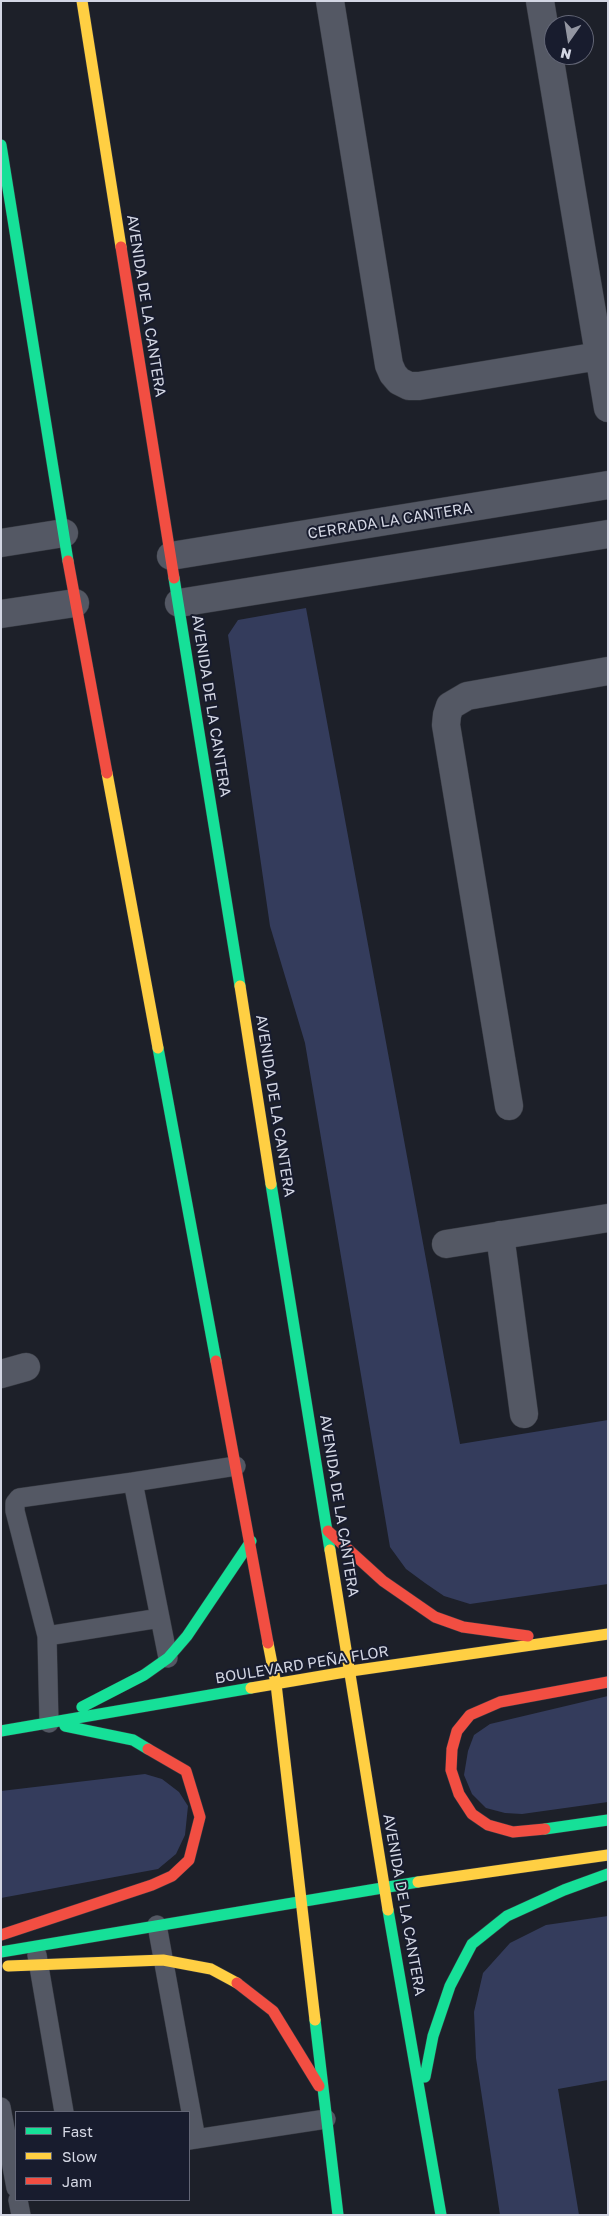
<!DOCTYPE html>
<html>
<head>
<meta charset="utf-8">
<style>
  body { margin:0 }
  #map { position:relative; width:609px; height:2216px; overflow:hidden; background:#1d2029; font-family:"Golos Text",sans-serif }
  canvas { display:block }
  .frame { position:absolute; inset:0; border:2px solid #d3d6e3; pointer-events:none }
  .legend { position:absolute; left:15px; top:2111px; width:175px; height:90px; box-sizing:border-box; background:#181c2e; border:1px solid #636676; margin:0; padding:6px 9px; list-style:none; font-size:15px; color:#d3d6e3 }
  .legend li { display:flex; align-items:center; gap:10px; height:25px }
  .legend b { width:25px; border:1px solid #636676 }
  .north { position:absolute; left:544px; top:15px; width:50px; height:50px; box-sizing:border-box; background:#181c2e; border:1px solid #636676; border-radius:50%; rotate:193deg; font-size:14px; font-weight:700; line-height:20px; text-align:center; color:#d3d6e3 }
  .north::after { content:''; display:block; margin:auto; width:18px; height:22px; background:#9396a2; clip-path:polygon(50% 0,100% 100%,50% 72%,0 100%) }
</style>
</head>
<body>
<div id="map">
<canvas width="609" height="2216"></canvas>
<div class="frame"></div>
<ul class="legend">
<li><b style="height:6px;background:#16e098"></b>Fast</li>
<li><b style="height:6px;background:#ffcf43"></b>Slow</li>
<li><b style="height:6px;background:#f24e42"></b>Jam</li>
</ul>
<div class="north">N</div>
</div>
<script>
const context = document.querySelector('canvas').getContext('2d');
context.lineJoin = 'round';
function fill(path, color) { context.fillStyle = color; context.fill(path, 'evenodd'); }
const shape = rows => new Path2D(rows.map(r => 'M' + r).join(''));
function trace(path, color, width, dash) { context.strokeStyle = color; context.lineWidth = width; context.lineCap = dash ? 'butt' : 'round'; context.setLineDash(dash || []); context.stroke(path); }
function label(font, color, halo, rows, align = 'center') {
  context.font = font + ' "Golos Text",sans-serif'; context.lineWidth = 4; context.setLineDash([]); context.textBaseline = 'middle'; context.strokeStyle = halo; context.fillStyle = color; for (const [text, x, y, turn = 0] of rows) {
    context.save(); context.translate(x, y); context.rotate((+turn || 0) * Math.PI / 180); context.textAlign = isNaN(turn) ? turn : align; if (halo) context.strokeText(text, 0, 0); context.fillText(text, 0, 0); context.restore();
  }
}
fill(shape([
  [306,608,460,1444,608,1420,608,1584,470,1604,444,1596,425,1583,406,1569,390,1547,305,1043,270,926,228,635,238,620],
  [608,1696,608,1802,522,1814,505,1813,486,1808,472,1794,464,1775,468,1751,474,1735,490,1724],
  [145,1774,162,1779,179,1792,188,1806,185,1835,176,1854,158,1869,1,1898,1,1791],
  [608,1916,608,2080,558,2089,579,2215,500,2215,476,2058,474,2012,483,1973,510,1943,546,1925]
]), '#343c5c');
const lane = shape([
  [133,1482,19,1498,15,1503,15,1511,47,1636,160,1618],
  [47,1636,49,1723],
  [168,1658,133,1482,236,1466],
  [157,1925,196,2139],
  [37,1955,64,2112],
  [1,2107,16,2188],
  [189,2140,326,2119],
  [18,2200,21,2215]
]);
const street = shape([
  [330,1,389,365,393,374,399,381,409,386,419,386,599,356],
  [540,1,608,408],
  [1,543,64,533],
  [171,556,608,485],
  [179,603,608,534],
  [1,614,75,603],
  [509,1106,446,725,447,715,450,706,467,696,608,671],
  [500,1235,524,1414],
  [446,1244,608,1218],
  [1,1374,26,1367]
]);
const fast = shape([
  [1,145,68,561],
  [174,578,240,986],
  [158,1048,216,1361],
  [271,1184,330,1550],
  [82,1707,144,1675,168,1658,187,1636,251,1541],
  [65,1726,133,1740,148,1749],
  [1,1731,251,1688],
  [545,1829,608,1820],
  [388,1910,441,2215],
  [1,1952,418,1882],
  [315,2020,338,2215],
  [425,2077,433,2036,450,1986,472,1944,507,1916,564,1890,608,1874]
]);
const slow = shape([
  [82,1,121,247],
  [107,773,158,1048],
  [240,986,271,1184],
  [330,1550,388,1910],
  [268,1643,276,1684,315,2020],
  [251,1688,351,1671,608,1634],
  [418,1882,608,1855],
  [8,1966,163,1960,211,1969,237,1983]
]);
const jam = shape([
  [121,247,174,578],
  [68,561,107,773],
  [216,1361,268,1643],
  [328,1531,383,1581,435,1617,463,1627,528,1636],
  [545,1829,513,1832,488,1825,472,1814,459,1794,451,1770,452,1749,457,1731,470,1715,500,1702,608,1682],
  [1,1935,152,1885,172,1876,189,1860,200,1817,186,1771,148,1749],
  [237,1983,273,2011,319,2086]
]);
trace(lane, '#373a42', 20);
trace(street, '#373a42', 29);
trace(fast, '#373a42', 12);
trace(slow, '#373a42', 12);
trace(jam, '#373a42', 12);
trace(lane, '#545864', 19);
trace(street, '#545864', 28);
trace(fast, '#16e098', 11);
trace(slow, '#ffcf43', 11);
trace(jam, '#f24e42', 11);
label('15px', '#d3d6e3', '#181c2e', [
  ["AVENIDA DE LA CANTERA",146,306,81],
  ["CERRADA LA CANTERA",390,521,-9],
  ["AVENIDA DE LA CANTERA",211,706,81],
  ["AVENIDA DE LA CANTERA",275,1106,81],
  ["AVENIDA DE LA CANTERA",339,1506,81],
  ["BOULEVARD PEÑA FLOR",302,1665,-9],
  ["AVENIDA DE LA CANTERA",404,1905,80]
]);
</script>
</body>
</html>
